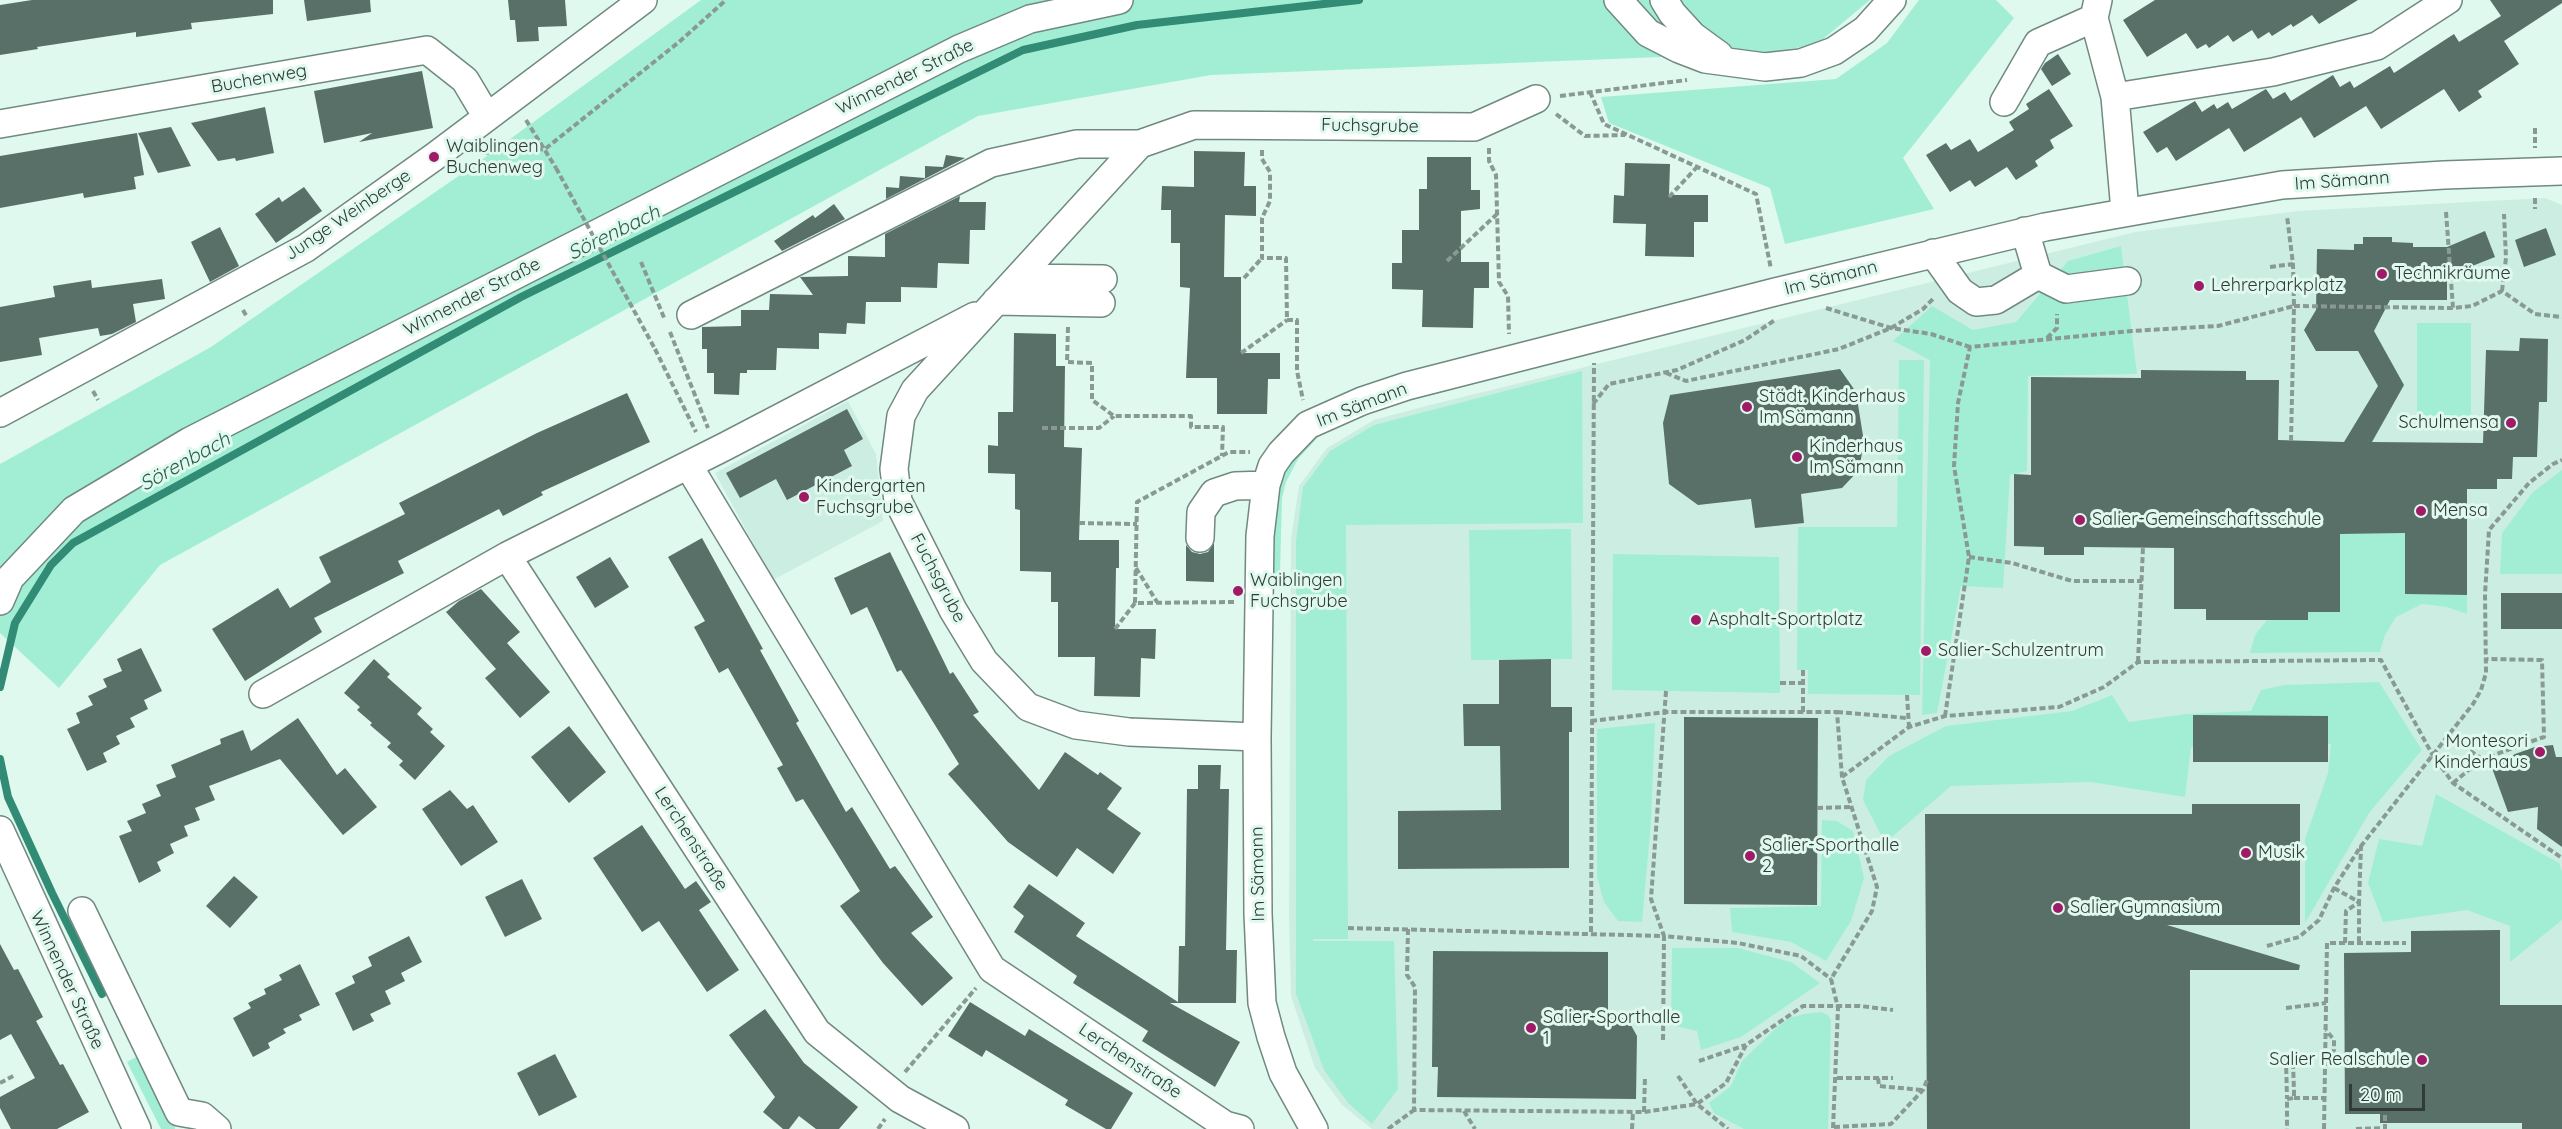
<!DOCTYPE html>
<html>
<head>
<meta charset="utf-8">
<style>
  body { margin:0 }
  #map { position:relative; width:2562px; height:1129px; overflow:hidden; background:#dff9ef; font-family:Quicksand,sans-serif }
  canvas { display:block }
  .scale { position:absolute; left:2349px; top:1084px; width:76px; height:27px; box-sizing:border-box; border:3px solid #303a36; border-top:0; padding-left:8px; font-size:18px; line-height:21px; white-space:nowrap; color:#303a36; -webkit-text-stroke:4px #dff9ef; paint-order:stroke }
</style>
</head>
<body>
<div id="map">
<canvas width="2562" height="1129"></canvas>
<div class="scale">20 m</div>
</div>
<script>
const context = document.querySelector('canvas').getContext('2d');
context.lineJoin = 'round';
function fill(path, color) { context.fillStyle = color; context.fill(path, 'evenodd'); }
const shape = rows => new Path2D(rows.map(r => 'M' + r).join(''));
function trace(path, color, width, dash) { context.strokeStyle = color; context.lineWidth = width; context.lineCap = dash ? 'butt' : 'round'; context.setLineDash(dash || []); context.stroke(path); }
function label(font, color, halo, rows, align = 'center') {
  context.font = font + ' Quicksand,sans-serif'; context.lineWidth = 6; context.setLineDash([]); context.textBaseline = 'middle'; context.strokeStyle = halo; context.fillStyle = color; for (const [text, x, y, turn = 0] of rows) {
    context.save(); context.translate(x, y); context.rotate((+turn || 0) * Math.PI / 180); context.textAlign = isNaN(turn) ? turn : align; if (halo) context.strokeText(text, 0, 0); context.fillText(text, 0, 0); context.restore();
  }
}
fill(shape([
  [2545,198,2562,205,2562,1129,1372,1129,1342,1105,1315,1068,1291,996,1289,916,1291,539,1299,486,1327,448,1374,420,1426,406,2135,232,2298,211],
  [848,401,876,454,883,521,773,580,715,473]
]), '#cceee2');
fill(shape([
  [701,0,1870,0,1816,45,1761,53,1211,75,978,116,160,565,59,688,0,633,0,464,211,347,473,166],
  [1919,0,1996,0,2014,18,1903,158,1934,209,1785,244,1770,188,1609,123,1601,97,1836,79,1887,43],
  [2121,246,2137,374,2028,376,2027,471,2010,475,2003,588,1961,586,1937,713,1922,715,1930,360,1893,341,1932,306,1973,330,2016,322,2068,261],
  [1766,306,1376,410,1331,428,1318,437,1298,459,1286,482,1282,498,1280,573,1273,573,1276,497,1293,454,1304,443,1352,412],
  [2417,323,2471,323,2471,421,2417,421],
  [1899,360,1924,360,1920,695,1808,694,1808,670,1797,670,1798,527,1897,527],
  [1582,371,1583,523,1346,525,1348,939,1313,939,1313,941,1394,941,1398,1089,1372,1124,1348,1103,1324,1070,1296,994,1296,541,1303,487,1330,451,1374,425],
  [2562,470,2562,574,2500,574,2502,533,2533,492],
  [1571,529,1572,659,1471,660,1469,530],
  [2415,533,2415,559,2405,559,2405,594,2467,595,2467,614,2447,607,2422,604,2396,617,2385,635,2380,652,2250,653,2255,635,2267,620,2308,612,2339,612,2340,534],
  [1613,554,1779,557,1780,693,1612,690],
  [2379,682,2422,750,2369,813,2305,923,2305,839,2328,773,2331,744,2191,747,2185,797,2091,782,1951,786,1885,843,1863,800,1866,780,1889,756,1946,726,2072,711,2112,695,2129,722,2186,714,2251,711,2261,690,2284,685],
  [1655,723,1651,823,1642,922,1618,921,1604,902,1597,877,1597,729],
  [2436,794,2559,863,2562,872,2562,920,2510,962,2510,926,2467,910,2383,922,2368,883,2379,839,2422,846],
  [1822,820,1837,821,1853,831,1864,878,1851,921,1826,961,1791,942,1732,932,1730,908,1821,906],
  [1672,948,1738,948,1791,962,1820,983,1741,1037,1701,1050,1697,1031,1671,1025],
  [1821,1012,1828,1015,1831,1020,1828,1129,1744,1129,1714,1113,1709,1103,1731,1086,1742,1061,1777,1027,1789,1018,1804,1014],
  [142,1054,174,1120,175,1129,161,1129,127,1062]
]), '#a2eed5');
trace(shape([
  [0,687,15,623,51,565,73,543,521,297,1023,50,1137,25,1359,0],
  [0,759,8,797,52,893,102,994]
]), '#328b74', 8);
fill(shape([
  [32,0,273,0,273,14,191,23,192,29,136,37,136,32,37,47,38,49,0,55,0,5],
  [304,0,370,0,371,12,307,21],
  [508,0,565,0,567,26,538,27,539,41,517,42,515,20,510,20],
  [2155,0,2358,0,2319,24,2312,15,2293,27,2291,24,2272,36,2269,32,2258,39,2252,30,2233,42,2228,35,2209,48,2206,44,2197,49,2186,33,2147,57,2123,20],
  [2490,0,2562,0,2562,3,2504,41,2519,64,2478,91,2482,97,2459,112,2444,89,2381,129,2366,106,2314,138,2301,117,2244,152,2229,128,2176,161,2167,147,2157,153,2143,132,2195,101,2202,112,2214,104,2217,109,2228,102,2232,109,2266,89,2273,99,2285,92,2291,101,2333,75,2340,87,2350,81,2354,88,2390,66,2394,73,2454,34,2459,42,2501,16],
  [2058,54,2071,74,2052,86,2041,69,2045,63],
  [422,71,433,128,359,142,372,133,324,143,314,91],
  [2049,89,2073,126,2050,140,2054,148,2035,161,2038,166,2016,180,2007,167,1975,187,1970,180,1950,192,1926,155,1946,143,1951,150,1970,139,1978,152,2014,130,2009,122,2029,109,2026,104],
  [265,107,274,153,236,161,235,158,218,161,191,123],
  [171,127,191,166,158,173,138,133],
  [137,133,144,175,134,177,136,189,84,198,83,193,0,208,0,156],
  [1194,151,1245,152,1244,186,1256,186,1256,216,1225,215,1224,277,1241,277,1241,353,1280,353,1280,379,1268,379,1267,414,1217,414,1217,378,1186,378,1190,288,1180,287,1180,243,1171,243,1171,210,1161,210,1162,186,1194,187],
  [946,155,965,158,886,199,886,187,899,188,900,176,925,178,925,166,943,167],
  [1427,157,1471,157,1471,190,1480,190,1480,209,1461,211,1461,262,1489,262,1489,288,1474,288,1473,328,1422,327,1423,290,1392,289,1392,263,1402,263,1402,230,1419,230,1419,189,1427,189],
  [1625,163,1670,164,1669,195,1708,195,1708,222,1694,222,1694,257,1645,256,1646,224,1613,223,1614,195,1624,196],
  [304,187,322,211,276,243,255,214,279,197,282,202],
  [960,196,959,202,986,202,985,230,970,230,969,264,938,263,937,288,901,287,901,302,866,302,865,324,847,323,846,334,819,333,819,349,777,348,776,370,747,370,747,373,740,373,739,395,714,394,714,373,707,373,707,349,702,349,702,327,741,326,741,310,769,310,770,294,813,295,800,277,848,276,848,256,885,257,885,234],
  [834,204,845,219,782,251,774,241,813,215,815,218],
  [220,227,239,266,210,282,191,242],
  [2546,228,2556,255,2524,267,2515,240],
  [2485,231,2495,257,2447,276,2447,300,2390,300,2374,331,2404,385,2372,442,2483,443,2486,350,2519,351,2520,338,2548,339,2547,402,2539,402,2537,457,2513,457,2512,479,2497,479,2497,489,2467,489,2467,595,2405,594,2405,533,2340,534,2340,612,2308,612,2308,620,2206,620,2206,609,2174,609,2174,548,2084,547,2084,555,2044,555,2044,547,2014,546,2014,474,2031,475,2031,377,2141,378,2141,370,2246,371,2246,380,2279,380,2278,440,2344,442,2378,386,2358,351,2316,351,2304,330,2316,310,2317,249,2354,250,2354,244,2363,244,2363,237,2392,237,2392,242,2413,243,2413,247,2447,247],
  [162,279,165,299,133,304,136,322,112,334,100,336,98,328,39,338,42,355,0,362,0,307,55,297,53,286,91,280,92,288],
  [1014,333,1056,334,1056,366,1065,366,1064,447,1082,448,1079,540,1119,540,1119,568,1116,568,1115,629,1156,629,1155,659,1141,658,1140,697,1094,696,1095,657,1058,657,1058,602,1051,602,1051,572,1020,571,1020,510,1015,509,1015,474,988,473,988,445,998,446,998,412,1013,412],
  [1840,369,1856,392,1864,442,1859,470,1842,488,1801,494,1804,523,1755,528,1751,499,1698,505,1669,484,1663,423,1670,395],
  [627,393,650,442,541,492,543,495,503,516,499,509,398,561,404,573,314,618,322,632,245,681,212,629,278,588,290,608,331,582,319,557,405,514,399,503,537,433],
  [847,409,863,439,844,450,852,466,787,500,776,479,740,498,726,473],
  [702,538,763,649,760,650,799,721,796,723,846,812,852,807,890,869,895,866,933,917,911,933,953,978,922,1006,883,963,840,906,860,891,803,799,796,802,777,768,783,765,728,668,719,673,694,627,705,621,668,557],
  [1214,543,1214,582,1186,581,1186,545,1192,552,1200,554,1208,552],
  [890,552,950,674,953,672,979,712,973,715,1039,790,1065,752,1098,775,1100,772,1122,788,1107,809,1141,833,1113,874,1077,848,1057,877,1008,842,948,774,959,764,901,670,897,672,867,607,851,615,834,578],
  [610,557,629,587,595,608,576,577],
  [481,589,520,632,507,643,550,692,520,718,485,678,496,669,446,612,459,601],
  [2501,593,2562,593,2562,629,2501,629],
  [141,648,162,691,144,700,148,709,130,718,135,727,116,736,120,744,103,753,107,762,87,771,67,729,80,723,76,713,93,705,88,696,107,687,103,679,122,671,117,659],
  [374,659,390,674,387,677,422,708,417,714,433,729,430,732,445,746,415,780,399,765,403,761,387,747,391,743,370,725,372,723,357,710,360,707,344,693],
  [1551,659,1551,707,1572,707,1572,732,1569,732,1569,868,1398,869,1398,811,1501,810,1500,746,1464,746,1463,704,1499,704,1499,660],
  [2193,715,2328,716,2328,762,2193,762],
  [1684,717,1818,718,1817,905,1684,904],
  [298,718,337,775,345,768,377,807,343,835,280,759,209,786,215,800,195,808,200,820,184,826,188,836,170,844,174,853,157,862,161,871,139,883,119,836,132,831,127,821,146,813,142,804,161,796,156,785,176,777,171,765,221,744,220,739,243,730,251,751],
  [569,726,606,772,569,803,531,757],
  [2553,745,2556,757,2562,757,2562,847,2537,829,2538,807,2508,812,2492,768,2515,754,2535,747],
  [1198,765,1221,765,1220,789,1229,789,1226,950,1237,950,1236,1003,1170,1003,1240,1042,1215,1087,1142,1041,1148,1031,1073,983,1077,976,1014,932,1024,916,1013,907,1029,884,1085,923,1076,936,1178,1002,1179,946,1185,946,1187,789,1198,789],
  [450,790,467,809,473,805,498,842,461,866,422,809],
  [2192,804,2300,804,2300,925,2167,925,2300,965,2299,970,2190,970,2190,1129,1927,1129,1925,814,2192,814],
  [642,825,685,889,696,881,711,902,699,910,739,970,707,992,659,921,642,932,593,858],
  [234,876,258,897,230,928,206,906],
  [522,879,542,919,505,937,485,897],
  [2500,930,2500,1005,2562,1005,2562,1129,2522,1129,2522,1123,2380,1123,2380,1114,2345,1114,2344,953,2411,952,2411,931],
  [409,936,422,962,401,973,405,981,385,991,391,1004,370,1014,374,1021,353,1031,335,993,355,983,352,976,372,966,368,957],
  [0,944,14,970,18,969,30,992,43,1017,36,1021,60,1065,63,1064,89,1112,57,1129,11,1129,0,1108,0,1097,35,1078,11,1034,0,1040],
  [1433,951,1608,952,1608,1018,1627,1018,1637,1036,1636,1099,1437,1097,1438,1067,1432,1067],
  [300,964,320,1005,299,1015,302,1020,283,1029,286,1033,268,1043,270,1048,253,1057,233,1018,251,1008,248,1003,266,994,264,989,282,980,279,975],
  [970,1002,1025,1036,1029,1029,1133,1093,1111,1129,1106,1129,1065,1105,1068,1100,986,1050,982,1057,948,1036],
  [765,1009,804,1063,858,1107,839,1129,816,1129,799,1116,789,1129,783,1129,763,1112,775,1097,729,1035],
  [555,1054,577,1097,539,1116,517,1073]
]), '#597068');
const minor = shape([
  [1618,0,1648,33,1679,49,1705,59,1765,67,1801,63,1834,51,1865,30,1892,0],
  [1664,0,1672,13,1693,36,1719,55],
  [2098,0,2094,18,2115,97,2125,211],
  [2115,97,2273,72,2377,46,2448,0],
  [2004,102,2038,43,2094,18],
  [0,124,427,50,465,80,487,117],
  [2025,231,2038,275,2066,289,2127,281],
  [1933,253,1960,291,1976,302,1996,300,2038,275],
  [1018,278,1103,279],
  [996,301,1101,303],
  [691,315,991,163,1077,144,1140,144],
  [0,413,306,248,434,157,643,0],
  [688,465,992,969,1225,1125,1240,1129],
  [1200,538,1201,512,1214,493,1235,486,1266,485],
  [507,556,817,1032,900,1099,955,1129],
  [0,601,10,578,74,510,190,441,959,49,1030,19,1119,0],
  [263,694,507,556,724,447,975,316],
  [1257,737,1129,732,1076,725,1028,707,984,661,953,610,898,501,894,469,901,416,915,390,1140,144,1194,125,1474,127,1536,99],
  [0,830,137,1129],
  [82,911,179,1112,202,1116,217,1129],
  [1314,1129,1283,1073,1271,1037,1262,1003,1258,914,1257,737,1260,536,1266,485,1272,466,1281,453,1308,425,1362,401,1407,386,1775,292,2045,227,2282,185,2444,175,2562,171]
]);
trace(minor, '#718980', 30);
trace(shape([
  [1590,92,1604,124,1756,194,1771,269],
  [1560,96,1687,80],
  [1556,114,1585,136,1625,135],
  [526,120,556,168],
  [2535,128,2535,148],
  [1489,148,1489,161,1496,175,1499,282,1508,296,1509,334],
  [1262,150,1262,159,1270,172,1270,201,1262,218,1262,258,1286,258,1287,320,1297,320,1297,371,1303,400],
  [483,153,545,149,679,42,726,0],
  [1669,197,1697,167],
  [2535,198,2535,209],
  [2446,212,2453,308],
  [1447,261,1497,214],
  [641,262,665,320],
  [2270,267,2293,264],
  [1244,278,1262,258],
  [2502,291,2506,258,2504,214],
  [1826,308,1891,328,1931,334,1970,347],
  [243,310,247,317],
  [1068,327,1067,362,1092,363,1092,400,1114,416,1191,416,1191,427,1223,427,1222,456],
  [670,332,708,428],
  [2047,338,2057,328,2057,314],
  [655,349,696,432],
  [1241,353,1287,320],
  [1666,373,1686,381,1839,349,1891,328,1923,309,1934,298],
  [93,391,98,400],
  [1593,404,1609,384,1677,370,1745,340,1775,320],
  [1042,428,1099,428,1114,416],
  [2291,441,2294,306,2453,308,2472,306,2502,291,2535,314,2562,317],
  [1079,523,1137,524],
  [1969,557,2012,563,2072,581,2142,581],
  [1136,568,1157,602],
  [1234,602,1135,603,1137,502,1229,452,1250,452],
  [1115,629,1135,603],
  [2138,662,2143,547],
  [1803,670,1803,712],
  [1780,683,1803,683],
  [1666,691,1651,899,1664,936,1738,943,1801,956,1831,979],
  [1907,695,1909,727],
  [1837,712,1907,718],
  [1945,716,1969,557,1954,466,1958,403,1970,347,2131,331,2218,326,2294,306,2293,264,2287,216],
  [1591,721,1666,712,1837,712,1842,777,1877,887,1872,911,1831,979,1838,1008,1833,1129],
  [2448,735,2482,759],
  [1842,777,1909,727,1945,716,2059,707,2104,687,2138,662,2381,660,2432,754,2453,783,2562,858],
  [2453,783,2482,759,2544,737,2542,660,2487,659],
  [1817,808,1851,807],
  [2334,888,2359,902,2359,943],
  [1348,928,1664,936,1663,1042],
  [1408,929,1407,975,1415,987,1414,1110,1644,1112,1697,1104,1726,1083,1746,1045,1803,1006,1860,1006,1893,1010],
  [1591,932,1594,363],
  [2345,943,2346,911,2359,902,2361,846],
  [2267,946,2299,937,2319,920,2334,888,2361,846,2473,704,2481,690,2486,673,2485,594,2489,530,2529,483,2553,464,2562,460],
  [2286,1008,2326,1003],
  [2286,1058,2293,1062,2294,1091,2294,1098,2287,1099,2287,1129],
  [2286,1059,2287,1099],
  [1699,1061,1746,1045],
  [2325,1061,2334,1050,2334,1040,2326,1030],
  [905,1072,976,988],
  [1678,1076,1697,1104,1728,1129],
  [1837,1078,1893,1078],
  [1878,1078,1879,1086,1922,1090],
  [0,1083,15,1075],
  [2294,1098,2324,1098],
  [1464,1111,1475,1129],
  [1644,1112,1645,1076],
  [1834,1127,1891,1124,1923,1090,1928,1078],
  [878,1129,885,1119],
  [1388,1129,1414,1110],
  [1632,1129,1633,1112],
  [2324,1129,2327,943,2406,943],
  [2356,1129,2385,1128,2385,1114]
]), '#889a93', 4, [6, 3]);
trace(minor, '#fff', 27);
trace(shape([
  [556,168,655,349]
]), '#889a93', 4, [6, 3]);
for (const [x, y, r, color] of [
  [434,157,6,"#a11a68"],
  [2382,274,6,"#a11a68"],
  [2199,286,6,"#a11a68"],
  [1747,407,6,"#a11a68"],
  [2511,423,6,"#a11a68"],
  [1797,457,6,"#a11a68"],
  [804,497,6,"#a11a68"],
  [2421,511,6,"#a11a68"],
  [2080,520,6,"#a11a68"],
  [1238,591,6,"#a11a68"],
  [1696,620,6,"#a11a68"],
  [1926,651,6,"#a11a68"],
  [2540,752,6,"#a11a68"],
  [2246,853,6,"#a11a68"],
  [1750,856,6,"#a11a68"],
  [2058,908,6,"#a11a68"],
  [1531,1028,6,"#a11a68"],
  [2422,1060,6,"#a11a68"]
]) { const dot = new Path2D(); dot.arc(x, y, r, 0, 2 * Math.PI); context.fillStyle = color; context.fill(dot); trace(dot, '#dff9ef', 2); }
label('18px', '#303a36', '#dff9ef', [
  ["Winnender Straße",905,77,-26],
  ["Buchenweg",259,79,-10],
  ["Fuchsgrube",1370,126,1],
  ["Im Sämann",2342,181,-4],
  ["Junge Weinberge",348,215,-34],
  ["Im Sämann",1831,278,-14],
  ["Winnender Straße",472,297,-27],
  ["Im Sämann",1362,405,-21],
  ["Fuchsgrube",938,578,62],
  ["Lerchenstraße",691,839,57],
  ["Im Sämann",1258,874,-91],
  ["Winnender Straße",67,980,65],
  ["Lerchenstraße",1130,1061,34]
]);
label('18px', '#303a36', '#dff9ef', [
  ["Waiblingen",446,147],
  ["Buchenweg",446,168],
  ["Technikräume",2394,274],
  ["Lehrerparkplatz",2211,286],
  ["Städt. Kinderhaus",1759,397],
  ["Im Sämann",1759,418],
  ["Schulmensa",2499,423,"right"],
  ["Kinderhaus",1809,447],
  ["Im Sämann",1809,468],
  ["Kindergarten",816,487],
  ["Fuchsgrube",816,508],
  ["Mensa",2433,511],
  ["Salier-Gemeinschaftsschule",2092,520],
  ["Waiblingen",1250,581],
  ["Fuchsgrube",1250,602],
  ["Asphalt-Sportplatz",1708,620],
  ["Salier-Schulzentrum",1938,651],
  ["Montesori",2528,742,"right"],
  ["Kinderhaus",2528,763,"right"],
  ["Salier-Sporthalle",1762,846],
  ["2",1762,867],
  ["Musik",2258,853],
  ["Salier Gymnasium",2070,908],
  ["Salier-Sporthalle",1543,1018],
  ["1",1543,1039],
  ["Salier Realschule",2410,1060,"right"]
], 'left');
label('italic 20px', '#2c5d4e', '#dff9ef', [
  ["Sörenbach",614,233,-26],
  ["Sörenbach",185,462,-29]
]);
</script>
</body>
</html>
